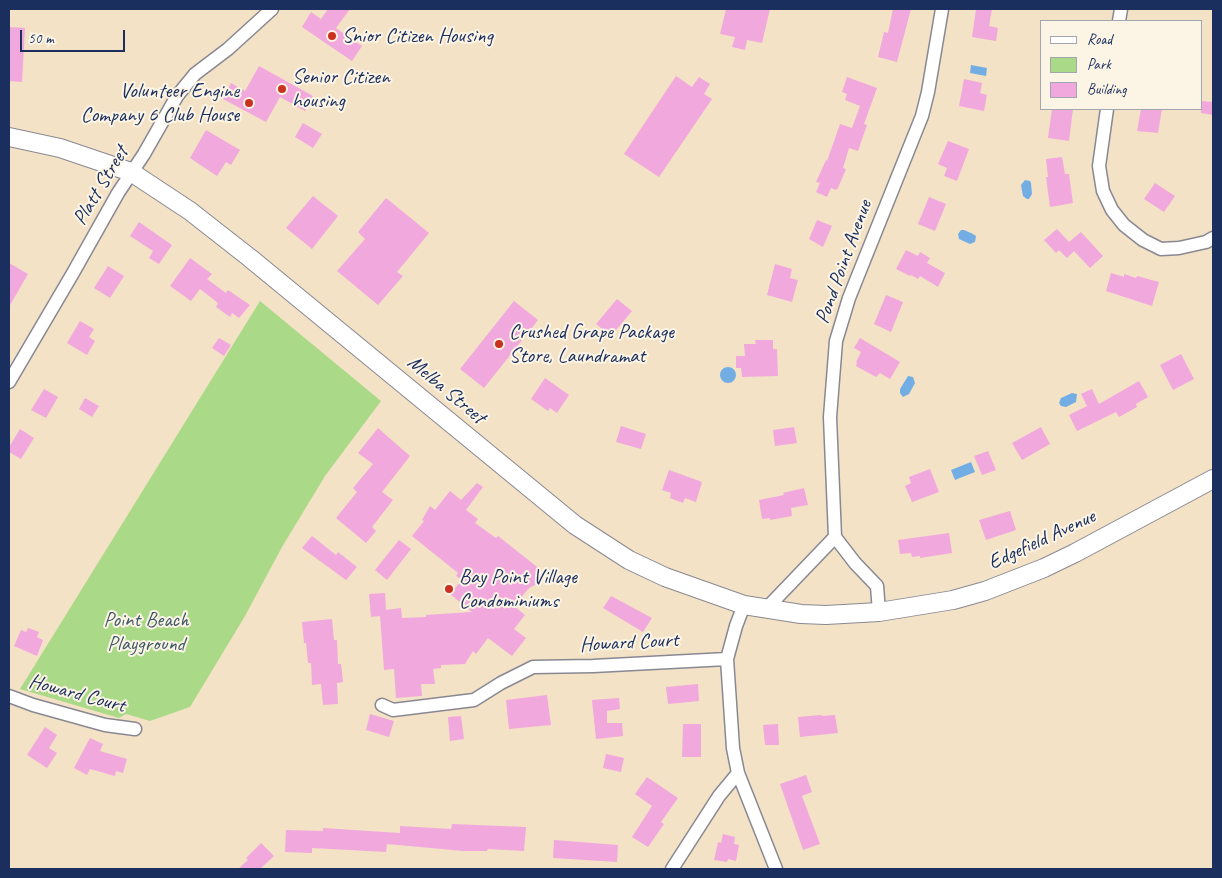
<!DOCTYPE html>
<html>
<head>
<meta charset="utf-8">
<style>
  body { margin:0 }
  #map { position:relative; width:1222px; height:878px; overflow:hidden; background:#f4e2c7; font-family:Caveat,sans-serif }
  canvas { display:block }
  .frame { position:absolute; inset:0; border:10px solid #1b2f5e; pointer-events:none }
  .legend { position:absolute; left:1040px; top:20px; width:162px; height:90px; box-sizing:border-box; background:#fcf5e5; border:1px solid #a2a6af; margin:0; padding:6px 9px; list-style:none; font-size:15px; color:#1b2f5e }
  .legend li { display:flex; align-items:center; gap:10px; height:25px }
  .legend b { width:25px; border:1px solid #a2a6af }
  .scale { position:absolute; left:20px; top:30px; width:105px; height:22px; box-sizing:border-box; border:2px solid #1b2f5e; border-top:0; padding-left:6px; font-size:15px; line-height:18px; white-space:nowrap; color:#1b2f5e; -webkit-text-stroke:4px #fcf5e5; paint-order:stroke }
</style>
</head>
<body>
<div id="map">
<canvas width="1222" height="878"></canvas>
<div class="frame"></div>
<ul class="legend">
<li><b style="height:6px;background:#fff"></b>Road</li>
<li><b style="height:14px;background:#aad987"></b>Park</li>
<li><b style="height:14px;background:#f1a8dd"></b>Building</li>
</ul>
<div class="scale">50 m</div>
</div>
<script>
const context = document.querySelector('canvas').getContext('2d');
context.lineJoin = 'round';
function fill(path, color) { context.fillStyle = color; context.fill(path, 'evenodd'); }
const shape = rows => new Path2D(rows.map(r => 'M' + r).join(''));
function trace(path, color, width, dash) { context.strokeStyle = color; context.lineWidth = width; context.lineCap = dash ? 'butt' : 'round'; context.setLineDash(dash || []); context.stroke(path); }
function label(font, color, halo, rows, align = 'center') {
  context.font = font + ' Caveat,sans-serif'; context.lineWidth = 4; context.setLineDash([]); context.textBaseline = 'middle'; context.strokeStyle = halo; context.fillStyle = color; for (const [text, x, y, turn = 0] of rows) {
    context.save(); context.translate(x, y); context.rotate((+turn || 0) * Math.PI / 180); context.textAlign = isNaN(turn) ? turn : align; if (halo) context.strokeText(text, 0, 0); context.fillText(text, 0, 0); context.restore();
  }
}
fill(shape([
  [260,301,381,401,325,476,282,547,245,616,190,707,150,721,126,714,119,718,20,689]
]), '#aad987');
fill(shape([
  [971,65,987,68,986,76,970,73],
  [1025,180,1030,181,1031,183,1032,194,1029,199,1027,199,1023,196,1021,185],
  [961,230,964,230,973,234,976,236,975,242,970,244,959,239,958,234],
  '720 375a8 8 0 1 1 16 0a8 8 0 1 1-16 0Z',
  [908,376,913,377,915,383,909,394,903,397,900,393,900,389],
  [1072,393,1077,394,1076,402,1066,407,1061,406,1059,403,1061,398],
  [971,462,975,472,955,480,951,470]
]), '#72aee3');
fill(shape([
  [328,9,350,9,336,28,362,46,352,61,302,27,311,12,321,19],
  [726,9,770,9,762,43,747,40,745,50,732,47,735,37,720,34],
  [893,9,911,9,897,62,878,57,884,32,888,33],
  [976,9,992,9,989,26,998,28,996,41,972,37],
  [9,27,25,28,22,82,9,81],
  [259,66,313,96,305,111,280,97,266,122,223,99,231,83,245,91],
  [676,76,692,87,699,77,710,84,704,94,712,99,659,177,624,154],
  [847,77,877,88,864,124,867,125,858,151,849,148,843,168,846,169,838,188,836,190,831,188,827,197,816,192,820,183,816,182,826,160,827,161,840,124,852,128,860,106,845,100,847,94,842,92],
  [964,79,982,83,980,93,987,95,984,111,959,106],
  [1201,101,1213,102,1213,115,1201,113],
  [1052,109,1073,109,1069,141,1048,138],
  [1141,109,1162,109,1158,133,1137,131],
  [303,123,322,134,313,148,295,137],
  [206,130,240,150,231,165,226,162,217,176,190,158],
  [948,141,969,149,957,181,944,176,947,168,938,164],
  [1062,157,1065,174,1069,174,1073,203,1050,207,1046,177,1048,177,1046,159],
  [1155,183,1175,196,1164,212,1144,199],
  [313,196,338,216,312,249,286,228],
  [929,197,946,204,935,231,918,224],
  [386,198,429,233,397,272,403,276,378,305,337,271,365,239,358,232],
  [817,220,832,226,823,247,809,239],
  [139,222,172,245,159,264,149,258,153,251,130,236],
  [1057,229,1069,242,1081,232,1103,256,1090,268,1074,251,1067,258,1059,250,1056,253,1044,240],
  [906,250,918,256,920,252,930,258,927,263,945,273,938,287,920,276,918,279,911,275,910,276,896,269],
  [190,258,212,274,207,279,226,293,228,290,250,305,239,318,232,313,230,317,216,307,218,303,200,289,191,301,170,286],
  [9,263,28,274,9,307],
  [775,264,792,269,790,278,798,280,792,302,767,295],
  [108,266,124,276,110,298,94,288],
  [1111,273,1124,277,1124,274,1136,278,1137,276,1159,282,1152,306,1106,291],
  [886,295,903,302,891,332,874,324],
  [617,299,632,311,611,336,596,324],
  [514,301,538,320,484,388,460,369],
  [80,321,94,329,89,337,95,341,87,355,67,343],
  [219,338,231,345,224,356,212,348],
  [860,338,900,362,890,379,880,373,876,377,856,366,857,363,856,362,861,352,854,348],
  [755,340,773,340,773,349,777,349,778,376,742,377,741,368,736,368,736,356,745,356,744,344,756,344],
  [1181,354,1194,379,1173,390,1160,365],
  [545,378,569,395,557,413,550,408,548,411,531,399],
  [1139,381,1148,397,1136,404,1137,407,1119,417,1116,412,1077,431,1069,415,1087,406,1081,394,1092,389,1099,404],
  [44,389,58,397,46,418,31,410],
  [85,398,99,406,92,417,79,409],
  [621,426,646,434,641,449,616,442],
  [794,427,797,443,775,446,773,430],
  [1041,427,1050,444,1022,460,1012,443],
  [378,428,410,456,382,492,393,500,372,527,376,531,366,543,336,518,357,492,353,488,373,464,358,453],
  [20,429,34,438,21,459,9,452,9,447],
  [988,451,996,470,982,475,974,456],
  [930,469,939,492,912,502,905,486,911,483,909,477],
  [669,470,702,482,696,502,685,498,683,503,670,498,671,493,662,490],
  [477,483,483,487,466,510,478,519,475,523,496,538,498,536,541,570,542,575,539,583,529,588,514,606,525,615,514,629,526,638,512,656,488,638,476,654,473,651,465,664,441,665,441,668,433,669,435,684,421,684,422,696,396,698,394,669,384,670,380,616,371,617,369,594,385,593,386,610,401,608,402,618,426,617,426,615,472,612,450,594,462,580,456,576,458,573,412,536,424,521,422,520,430,506,435,510,450,491,461,500],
  [804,488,808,505,791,508,792,516,770,520,770,518,762,519,759,500,784,495,783,493],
  [1010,511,1016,530,986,540,979,520],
  [949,533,952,553,920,558,920,556,912,557,911,553,900,554,898,540],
  [312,536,336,555,338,552,357,567,346,580,302,548],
  [399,540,411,549,387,580,375,570],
  [611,596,652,618,643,632,603,608],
  [332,619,334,640,337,640,338,664,341,664,343,682,337,683,338,704,323,705,321,684,312,685,311,663,308,663,306,643,304,643,302,622],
  [28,628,39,632,37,637,43,640,37,656,14,646,21,630,26,632],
  [698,684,699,701,668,704,666,687],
  [547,695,551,725,509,729,506,700],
  [619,698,620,709,607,711,607,723,622,723,623,736,596,739,592,700],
  [370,714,394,721,389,737,366,730],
  [821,715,823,716,835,715,838,733,800,737,798,717],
  [461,716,464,739,450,741,448,717],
  [683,724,701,724,701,757,682,757],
  [778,724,779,745,765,745,763,725],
  [45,727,57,735,49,748,57,753,47,768,27,755],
  [90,738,103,744,100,751,127,759,123,773,116,771,115,776,90,769,87,775,74,768],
  [606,754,624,758,621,772,603,768],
  [806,775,812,792,802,796,820,844,803,850,780,784],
  [647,777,678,798,661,822,664,824,648,847,632,837,652,806,635,794],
  [452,824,526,827,524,851,488,849,487,851,463,851,387,844,386,852,312,848,312,853,285,852,286,830,323,831,323,828,400,833,400,826,451,829],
  [723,834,735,837,734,844,739,845,736,861,728,859,727,862,714,860,718,842,721,843],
  [554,840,618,845,617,862,553,858],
  [261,843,274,856,260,869,238,869,248,860,246,858]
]), '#f1a8dd');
const street = shape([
  [1119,21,1121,9],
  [1107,109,1099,166,1103,191,1112,210,1124,225,1143,240,1161,249,1179,248,1206,242,1213,238],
  [9,382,73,273,118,193,144,154,177,96,195,74,228,49,272,9],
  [766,609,835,537],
  [879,612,877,586,855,563,835,537,830,417,836,341,849,298,922,116,928,92,942,9],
  [9,696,33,705,105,725,135,729],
  [382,705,393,710,474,700,501,683,533,667,593,666,727,659],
  [738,773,776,869],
  [672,869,719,796,738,773,733,748,727,659,736,626,744,605]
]);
const secondary = shape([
  [9,137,60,148,131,172,190,211,250,258,575,525,629,560,665,577,744,605,801,614,826,615,879,612,953,600,985,591,1044,568,1075,553,1213,479]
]);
trace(street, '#888892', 15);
trace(secondary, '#888892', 20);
trace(street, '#fff', 12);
trace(secondary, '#fff', 18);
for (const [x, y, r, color] of [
  [332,36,5,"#c8321e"],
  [282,89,5,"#c8321e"],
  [249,103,5,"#c8321e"],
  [499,344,5,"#c8321e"],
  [449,589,5,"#c8321e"]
]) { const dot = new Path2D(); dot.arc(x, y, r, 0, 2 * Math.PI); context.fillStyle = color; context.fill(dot); trace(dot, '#fcf5e5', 2); }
label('21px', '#1b2f5e', '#fcf5e5', [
  ["Snior Citizen Housing",342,36],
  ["Senior Citizen",292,77],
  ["housing",292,101],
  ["Volunteer Engine",239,91,"right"],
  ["Company 6 Club House",239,115,"right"],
  ["Crushed Grape Package",509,332],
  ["Store, Laundramat",509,356],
  ["Bay Point Village",459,577],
  ["Condominiums",459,601]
], 'left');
label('21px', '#1b2f5e', '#fcf5e5', [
  ["Platt Street",101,186,-59],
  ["Pond Point Avenue",844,262,-70],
  ["Melba Street",446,390,40],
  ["Edgefield Avenue",1042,540,-25],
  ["Howard Court",629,643,-3],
  ["Howard Court",77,694,15]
]);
label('21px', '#3f5a68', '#fcf5e5', [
  ["Point Beach",146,620],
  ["Playground",146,644]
]);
</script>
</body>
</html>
